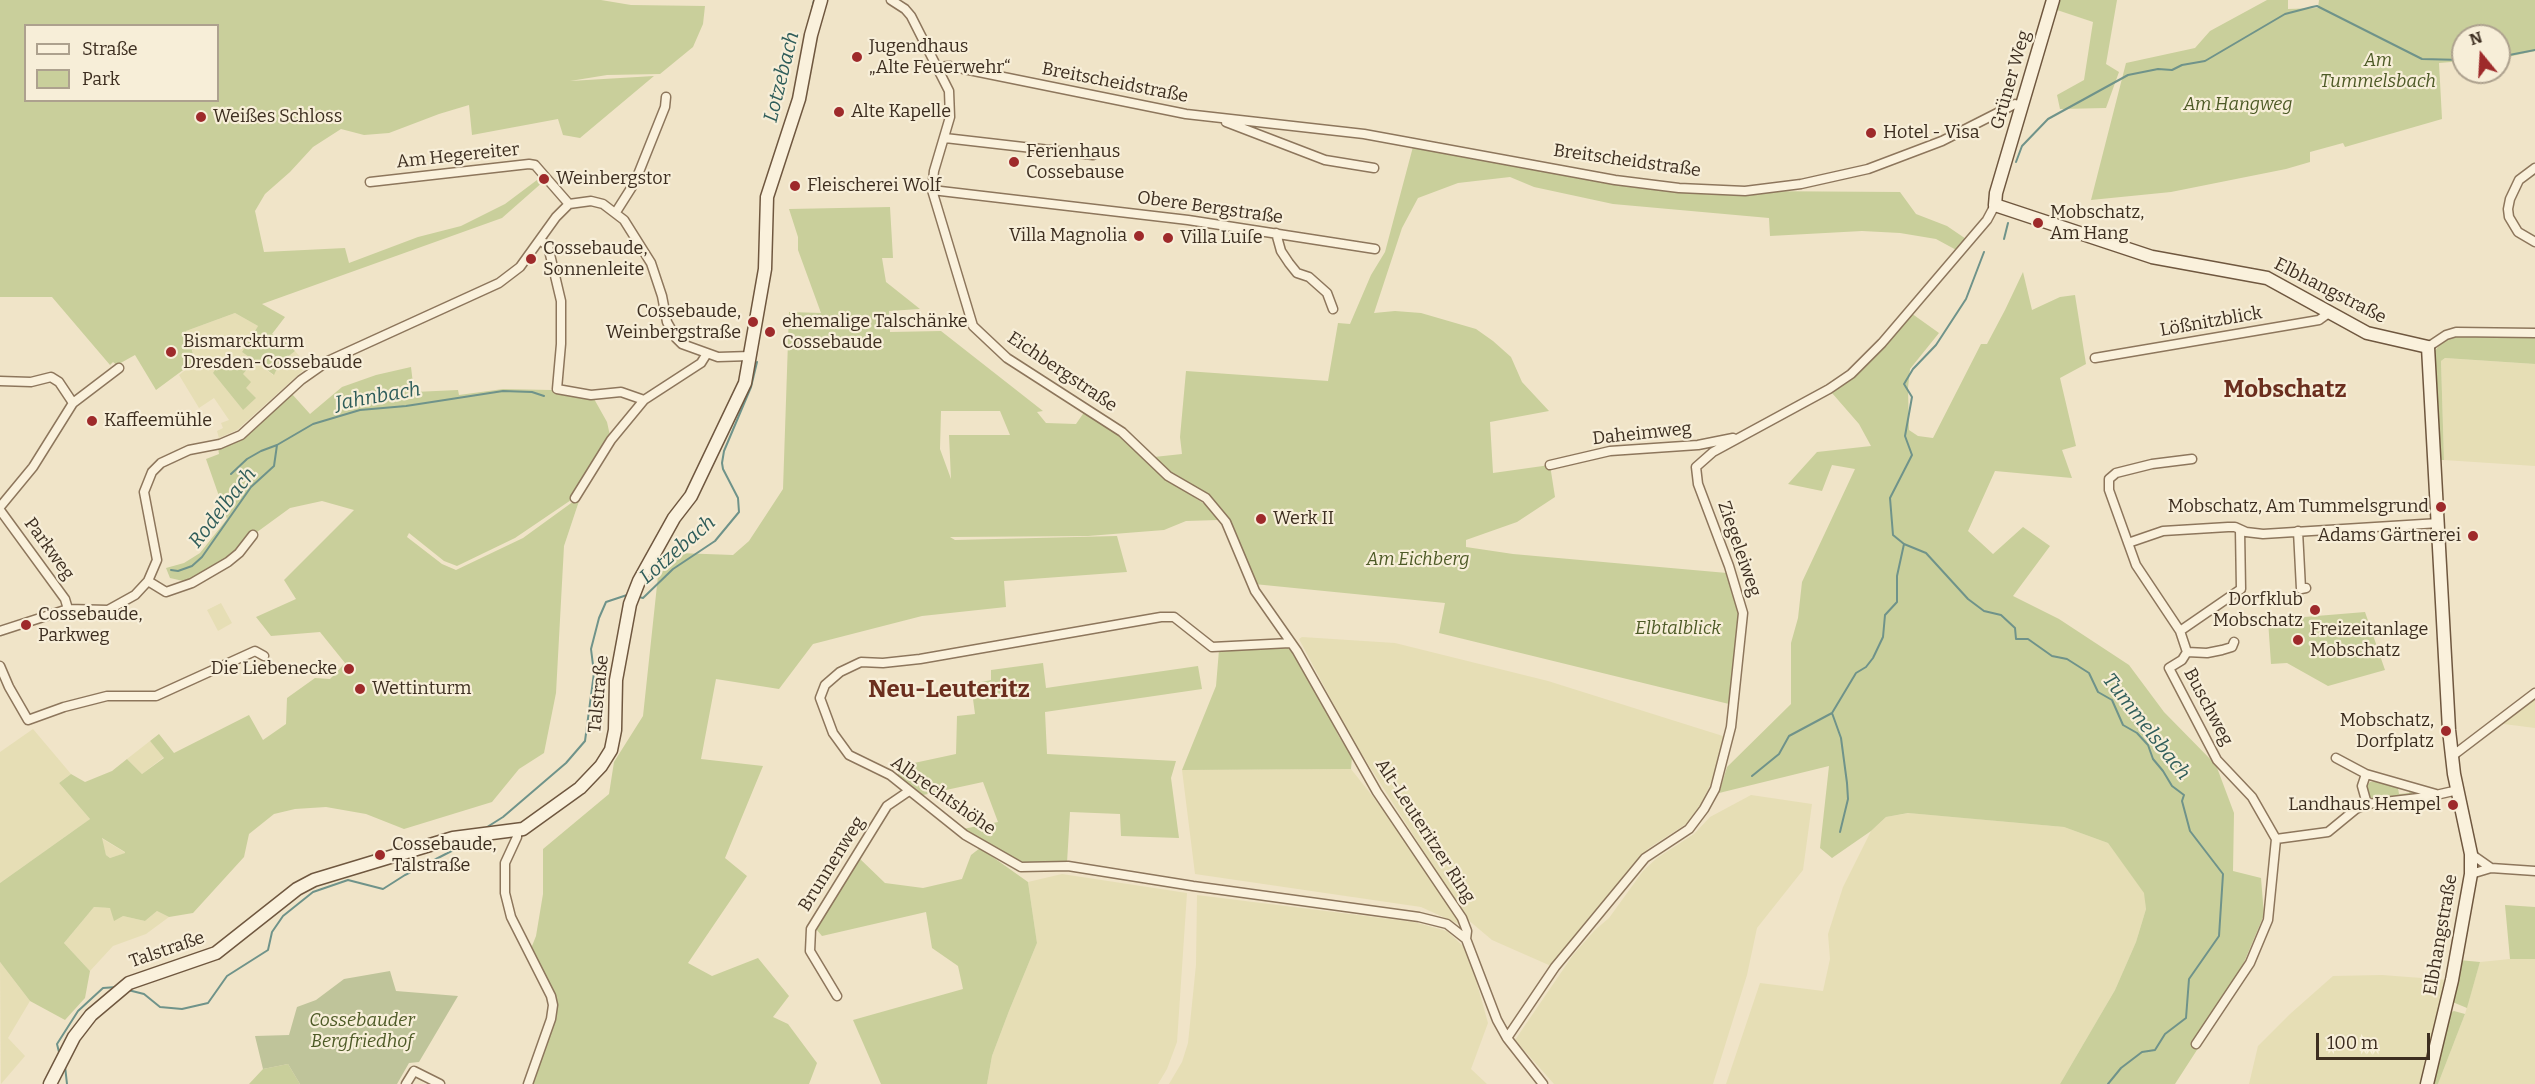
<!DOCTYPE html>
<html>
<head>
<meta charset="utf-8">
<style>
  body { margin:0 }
  #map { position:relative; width:2535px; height:1084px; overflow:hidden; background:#f0e4c8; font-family:Bitter,serif }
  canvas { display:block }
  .legend { position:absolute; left:24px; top:24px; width:195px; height:78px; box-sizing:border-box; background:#f7eed8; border:2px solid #ada18e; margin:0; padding:8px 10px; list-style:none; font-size:18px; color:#3d2e20 }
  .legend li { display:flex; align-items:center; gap:12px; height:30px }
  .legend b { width:30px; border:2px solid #ada18e }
  .north { position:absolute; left:2451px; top:24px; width:60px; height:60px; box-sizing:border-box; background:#f7eed8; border:2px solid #ada18e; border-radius:50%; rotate:342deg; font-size:16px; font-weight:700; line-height:24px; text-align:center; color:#3d2e20 }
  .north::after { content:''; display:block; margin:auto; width:21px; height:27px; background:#9e2a2b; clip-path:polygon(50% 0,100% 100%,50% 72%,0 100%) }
  .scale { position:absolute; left:2316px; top:1033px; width:114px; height:27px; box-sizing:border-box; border:3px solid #3d2e20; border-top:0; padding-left:8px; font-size:18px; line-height:21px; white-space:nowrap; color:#3d2e20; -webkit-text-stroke:4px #f7eed8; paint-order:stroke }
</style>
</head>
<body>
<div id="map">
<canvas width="2535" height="1084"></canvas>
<ul class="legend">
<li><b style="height:8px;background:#faf1dc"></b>Straße</li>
<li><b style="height:16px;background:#c9cf9b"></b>Park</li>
</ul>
<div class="north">N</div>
<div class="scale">100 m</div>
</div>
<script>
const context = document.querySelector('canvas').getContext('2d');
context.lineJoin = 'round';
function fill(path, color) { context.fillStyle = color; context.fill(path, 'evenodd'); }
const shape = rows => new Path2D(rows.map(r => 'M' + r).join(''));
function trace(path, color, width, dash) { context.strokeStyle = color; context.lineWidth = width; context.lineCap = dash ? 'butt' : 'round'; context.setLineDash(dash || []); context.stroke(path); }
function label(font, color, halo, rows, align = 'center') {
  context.font = font + ' Bitter,serif'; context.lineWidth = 4.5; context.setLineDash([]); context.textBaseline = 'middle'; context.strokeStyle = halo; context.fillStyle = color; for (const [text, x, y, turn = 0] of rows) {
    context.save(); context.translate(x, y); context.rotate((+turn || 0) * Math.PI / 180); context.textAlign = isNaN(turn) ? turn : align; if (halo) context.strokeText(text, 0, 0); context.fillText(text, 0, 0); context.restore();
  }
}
fill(shape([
  [235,313,258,326,242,352,273,375,279,364,295,351,308,366,237,430,219,438,217,431,223,428,221,423,229,420,214,398,199,408,179,375,196,362,186,331],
  [227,367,243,410,213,373],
  [2445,358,2535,364,2535,466,2444,460,2441,361],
  [221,603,232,623,218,631,207,610],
  [1302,637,1395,643,1548,681,1726,737,1715,775,1696,814,1686,824,1649,848,1634,864,1620,885,1551,966,1492,940,1467,919,1352,739,1299,639],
  [2535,693,2535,728,2496,723],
  [33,729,71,774,59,783,90,819,0,883,0,752],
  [150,741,164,757,142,774,127,759],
  [1351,769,1389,817,1463,926,1421,907,1195,874,1182,770],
  [1751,795,1812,804,1803,870,1757,928,1747,975,1713,1084,1554,1084,1515,1040,1573,955,1595,930,1609,918,1643,871,1657,858,1694,834,1710,817],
  [1909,813,2064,827,2108,843,2145,893,2146,909,2136,942,2115,990,2060,1084,1726,1084,1760,983,1823,991,1830,959,1828,934,1843,887,1871,831,1886,817],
  [101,838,126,853,110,858,106,855],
  [1062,874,1187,893,1177,1042,1167,1069,1158,1084,987,1084,992,1056,1009,1011,1037,943,1028,882],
  [1197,895,1414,922,1447,931,1463,946,1476,980,1488,1023,1471,1069,1487,1084,1169,1084,1182,1062,1188,1043,1196,965],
  [94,907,110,908,123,916,145,921,157,911,169,917,146,934,113,946,90,971,64,943],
  [2510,959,2535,959,2535,1084,2438,1084,2465,1014,2480,962],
  [0,962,30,1001,8,1038,25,1056,1,1084],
  [2382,975,2448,980,2423,1084,2249,1084,2258,1046,2290,1014,2333,976]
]), '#e6deb5');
fill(shape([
  [0,0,601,0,631,5,705,6,703,24,693,47,660,74,607,75,570,81,654,76,580,138,563,135,558,119,472,135,469,105,439,114,389,133,364,135,341,129,313,147,290,172,265,194,255,211,264,252,345,248,349,263,418,237,461,226,505,204,541,177,544,181,502,218,262,304,285,317,272,334,288,344,295,351,279,364,274,375,242,352,258,326,235,313,186,331,194,357,198,359,156,390,135,355,117,365,113,362,110,365,52,297,0,297],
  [26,26,218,26,218,100,26,100],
  [2060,0,2117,0,2106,64,2119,72,2106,108,2060,109,2057,95,2084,80,2093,22,2057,10],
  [2267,0,2288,0,2288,9,2318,8,2319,0,2535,0,2535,51,2499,59,2499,36,2463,36,2463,61,2439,63,2442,119,2345,147,2343,143,2310,152,2310,162,2286,169,2171,192,2091,200,2126,63,2195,48,2210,31],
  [1414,143,1615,180,1745,191,1900,192,1916,214,1947,226,1969,241,1960,252,1936,239,1900,233,1862,231,1770,236,1769,218,1613,204,1534,187,1510,177,1458,183,1418,198,1402,228,1374,313,1395,311,1421,313,1476,329,1493,341,1511,357,1522,382,1549,411,1490,422,1493,473,1550,465,1555,497,1517,522,1466,540,1466,547,1513,554,1727,573,1740,615,1729,704,1439,633,1445,603,1254,584,1233,529,1221,508,1209,496,1171,473,1154,457,1182,454,1180,437,1186,371,1328,381,1338,323,1350,324,1371,275,1385,252],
  [890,207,893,258,882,258,886,282,920,309,889,311,890,332,941,331,1043,411,1037,412,1046,423,1076,424,1085,411,1118,433,1162,476,1209,507,1218,520,1186,521,1164,530,1088,536,950,537,955,540,1117,536,1127,572,1004,581,1006,607,922,616,813,644,779,689,716,679,701,759,763,766,725,858,747,876,688,963,712,976,758,958,789,996,773,1017,788,1024,817,1063,809,1084,528,1084,553,1005,530,951,536,936,543,894,543,849,609,794,614,762,643,716,658,576,679,553,733,555,749,541,783,489,789,312,821,313,798,250,798,237,789,209],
  [941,411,1000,411,1010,435,949,435,951,479,940,449],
  [2023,272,2032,310,2060,297,2075,295,2086,364,2060,378,2076,446,2062,450,2072,478,1995,471,1968,531,1993,554,2023,527,2050,546,2013,596,2059,619,2129,665,2164,712,2216,765,2234,813,2233,871,2261,878,2264,915,2226,1005,2175,1084,2060,1084,2115,990,2136,942,2146,909,2144,893,2108,843,2064,827,1908,813,1886,817,1871,831,1832,858,1820,848,1829,766,1719,793,1727,767,1791,704,1791,643,1798,618,1802,582,1855,469,1832,465,1822,491,1788,484,1817,452,1871,446,1859,424,1832,393,1855,377,1911,313,1939,333,1910,369,1908,388,1909,430,1918,436,1933,438,1981,344,1987,344,2005,310],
  [2458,336,2535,337,2535,364,2445,358,2441,361,2444,460,2440,460,2434,352,2442,342],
  [235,358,248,368,243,374,251,382,246,388,256,398,243,410,213,373,221,361,227,367],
  [411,367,414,392,458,390,459,395,503,389,551,390,593,397,607,422,611,440,575,498,579,501,564,546,556,693,544,753,519,769,492,802,404,829,366,814,326,807,295,809,274,814,249,834,244,857,193,913,169,917,157,911,145,921,123,916,114,921,110,908,94,907,64,943,90,971,85,998,65,1020,30,1001,0,962,0,883,90,819,59,783,71,774,85,782,112,771,127,759,142,774,164,758,150,741,159,734,174,753,249,715,263,740,286,724,287,698,315,678,330,679,345,663,320,632,271,636,256,617,296,599,284,580,354,510,322,501,290,508,253,535,239,553,192,583,170,578,166,568,184,563,200,553,227,519,206,459,219,454,218,448,233,443,253,431,292,394,310,414,342,387,376,375],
  [574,498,574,501,523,538,456,570,442,564,407,537,409,533,444,561,457,566,515,538],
  [102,838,125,852,125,853,110,858,106,855],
  [2365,612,2385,670,2328,686,2287,663,2271,664,2268,620],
  [1288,648,1305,668,1321,696,1338,735,1352,757,1351,769,1182,770,1216,686,1219,650],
  [1043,663,1046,688,1198,666,1202,689,1045,712,1047,754,1176,761,1171,778,1179,838,1121,836,1120,814,1070,812,1067,863,1021,865,963,829,998,822,983,782,923,795,897,777,900,766,956,754,957,716,975,714,971,684,991,680,991,670],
  [2380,781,2402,788,2398,788,2399,794,2409,793,2410,788,2426,794,2372,800,2365,788,2370,782],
  [980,848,1028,882,1037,943,1009,1011,992,1056,987,1084,881,1084,853,1020,963,989,958,966,932,948,926,912,822,936,816,929,858,857,885,883,923,888,962,879,971,855],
  [2505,905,2535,907,2535,959,2510,959],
  [2459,960,2480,962,2467,1008,2450,1001],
  [2454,1011,2465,1014,2438,1084,2432,1084,2447,1014],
  [288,1064,300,1084,249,1084,263,1069]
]), '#c9cf9b');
fill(shape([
  [390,971,396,991,458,996,419,1062,409,1063,397,1084,300,1084,288,1064,263,1069,255,1036,289,1035,297,1007,316,1000,344,979]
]), '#bfc49a');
trace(shape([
  [2499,57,2535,50],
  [799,69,814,0],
  [2016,162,2022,146,2048,119,2128,75,2158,69,2172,70,2182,65,2205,61,2285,14,2312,7,2317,6,2422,59,2463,60],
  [761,198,794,95],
  [2004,239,2008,223],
  [1984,252,1966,299,1936,345,1913,369,1904,384,1912,397,1905,436,1912,455,1890,498,1893,535,1904,544,1926,553,1968,599,1984,611,2001,615,2015,628,2016,639,2028,639,2052,656,2067,659,2089,673,2098,692,2112,700,2123,725,2137,733,2148,745,2153,759,2163,771,2172,786,2184,795,2182,801,2190,831,2223,874,2219,936,2189,979,2186,1018,2165,1034,2155,1050,2142,1052,2121,1068,2108,1084],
  [231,474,247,459,261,451,277,445,313,424,360,410,406,406,503,391,532,392,544,396],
  [171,570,178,571,192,566,202,557,251,487,274,466,277,445],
  [639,597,643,598,673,569,715,541,739,512,738,498,723,469,722,463,724,451,751,387,757,362],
  [1752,776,1779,754,1789,736,1832,713],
  [484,829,503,817,566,763,585,741,594,673,591,649,599,618,606,602,630,594],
  [1840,832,1848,799,1847,783,1841,738,1832,713,1856,673,1866,667,1873,658,1883,637,1885,615,1897,602,1897,576,1904,544],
  [128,990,144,994,160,1007,182,1009,208,1003,227,976,268,950,272,932,283,916,313,892,348,880,383,889,405,875,469,842],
  [60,1056,57,1044,78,1011,103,988,117,987],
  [65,1066,67,1084]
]), '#6f938a', 2);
const street = shape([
  [891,0,905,9,911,16,949,91,950,117,934,171,932,190,973,326,1007,358,1122,432,1168,476,1206,498,1226,522,1255,591,1297,651,1377,792,1462,918,1467,931,1466,939,1497,1020,1507,1038,1543,1084],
  [938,67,949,66,1186,114,1364,134,1615,180,1679,188,1745,191,1801,184,1868,169,1942,141,2015,104,2022,106],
  [1226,122,1325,160,1374,168],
  [945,138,1093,155],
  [2535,168,2519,180,2510,199,2508,209,2509,217,2518,232,2535,242],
  [370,182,529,164,535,165,569,204],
  [932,190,1188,220,1375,249],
  [616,212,635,182,665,107,666,97],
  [1276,233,1281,251,1289,263,1297,273,1309,277,1327,293,1333,309],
  [540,240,548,246,561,301,561,344,557,389,591,395,621,392,644,400],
  [2428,347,2446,335,2456,332,2535,333],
  [2095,358,2319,320,2330,312],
  [0,381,31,382,51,377,59,382,73,403],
  [2192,459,2152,464,2116,473,2109,479,2109,490,2136,565,2180,631,2187,652,2207,653,2222,650,2232,647,2234,642],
  [1550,465,1610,451,1698,445,1733,438],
  [575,498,611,440,644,400,701,363,706,355],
  [0,507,33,467,73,403,119,368],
  [0,510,65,599,68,609],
  [2298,531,2301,589,2306,588],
  [2128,543,2163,531,2228,527,2235,527,2246,532,2263,534,2439,523],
  [148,581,166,592,192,583,228,562,239,553,253,535],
  [0,631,68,609,108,610,135,595,148,581,157,560,144,492,152,472,161,463,189,450,220,444,241,435,301,380,328,361,499,283,520,267,556,217,569,204,591,201,603,204,624,220,651,263,662,296,667,322,676,338,682,344,718,357,750,356],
  [2180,631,2241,589,2240,530],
  [1290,643,1212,647,1174,617,1161,617,920,659,883,663,861,662,840,672,825,685,820,698,833,733,849,755,890,775,965,835,1021,867,1068,866,1193,886,1419,917,1447,924,1466,939],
  [2187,652,2182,660,2169,668,2217,760,2252,797,2276,839,2268,920,2250,963,2196,1044],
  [0,666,9,687,28,720,64,707,107,696,156,696,255,651,264,656],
  [2451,757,2535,693],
  [2336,758,2366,774,2436,794],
  [2366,774,2362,786,2367,804],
  [517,832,517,837,505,863,505,893,511,917,551,996,553,1005,551,1019,528,1084],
  [2276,839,2328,832,2356,809,2367,804,2427,797,2458,790],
  [2471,854,2491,868,2535,871],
  [2471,874,2491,868],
  [837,996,810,951,811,929,887,806,909,791],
  [1507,1038,1555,967,1645,858,1689,829,1704,809,1715,789,1731,727,1743,613,1729,566,1698,484,1696,467,1713,452,1829,389,1851,374,1882,343,1987,220,1995,205],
  [406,1084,414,1071,440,1084]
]);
const secondary = shape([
  [2053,0,1996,193,1995,205,2152,257,2267,278,2367,333,2428,347,2449,730,2454,774,2471,854,2471,874,2452,980,2427,1084],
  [50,1084,74,1037,91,1015,129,983,216,953,297,889,314,880,453,838,523,829,580,788,601,766,611,750,615,730,616,680,630,604,639,581,674,518,691,496,745,383,765,269,767,197,799,99,811,35,821,0]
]);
trace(street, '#8d765c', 11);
trace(secondary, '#6f573f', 15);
trace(street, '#faf1dc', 8);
trace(secondary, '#faf1dc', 12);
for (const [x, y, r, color] of [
  [857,57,6,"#9e2a2b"],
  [839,112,6,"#9e2a2b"],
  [201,117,6,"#9e2a2b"],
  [1871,133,6,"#9e2a2b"],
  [1014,162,6,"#9e2a2b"],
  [544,179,6,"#9e2a2b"],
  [795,186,6,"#9e2a2b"],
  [2038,223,6,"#9e2a2b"],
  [1139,236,6,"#9e2a2b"],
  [1168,238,6,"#9e2a2b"],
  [531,259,6,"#9e2a2b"],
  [753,322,6,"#9e2a2b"],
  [770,332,6,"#9e2a2b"],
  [171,352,6,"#9e2a2b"],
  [92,421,6,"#9e2a2b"],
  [2441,507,6,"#9e2a2b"],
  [1261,519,6,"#9e2a2b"],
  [2473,536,6,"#9e2a2b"],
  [2315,610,6,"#9e2a2b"],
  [26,625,6,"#9e2a2b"],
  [2298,640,6,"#9e2a2b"],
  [349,669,6,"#9e2a2b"],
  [360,689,6,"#9e2a2b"],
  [2446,731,6,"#9e2a2b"],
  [2453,805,6,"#9e2a2b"],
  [380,855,6,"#9e2a2b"]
]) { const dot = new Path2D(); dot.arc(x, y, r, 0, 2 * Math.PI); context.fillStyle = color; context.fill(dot); trace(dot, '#f7eed8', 2); }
label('18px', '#3d2e20', '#f7eed8', [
  ["Jugendhaus",869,47],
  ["„Alte Feuerwehr“",869,68],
  ["Alte Kapelle",851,112],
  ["Weißes Schloss",213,117],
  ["Hotel - Visa",1883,133],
  ["Ferienhaus",1026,152],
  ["Cossebause",1026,173],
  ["Weinbergstor",556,179],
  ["Fleischerei Wolf",807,186],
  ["Mobschatz,",2050,213],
  ["Am Hang",2050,234],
  ["Villa Magnolia",1127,236,"right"],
  ["Villa Luiſe",1180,238],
  ["Cossebaude,",543,249],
  ["Sonnenleite",543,270],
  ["Cossebaude,",741,312,"right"],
  ["Weinbergstraße",741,333,"right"],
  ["ehemalige Talschänke",782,322],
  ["Cossebaude",782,343],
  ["Bismarckturm",183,342],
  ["Dresden-Cossebaude",183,363],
  ["Kaffeemühle",104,421],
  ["Mobschatz, Am Tummelsgrund",2429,507,"right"],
  ["Werk II",1273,519],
  ["Adams Gärtnerei",2461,536,"right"],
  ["Dorfklub",2303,600,"right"],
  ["Mobschatz",2303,621,"right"],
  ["Cossebaude,",38,615],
  ["Parkweg",38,636],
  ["Freizeitanlage",2310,630],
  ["Mobschatz",2310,651],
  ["Die Liebenecke",337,669,"right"],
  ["Wettinturm",372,689],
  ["Mobschatz,",2434,721,"right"],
  ["Dorfplatz",2434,742,"right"],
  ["Landhaus Hempel",2441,805,"right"],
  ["Cossebaude,",392,845],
  ["Talstraße",392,866]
], 'left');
label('italic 18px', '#4d5a26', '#f7eed8', [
  ["Am",2378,61],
  ["Tummelsbach",2378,82],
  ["Am Hangweg",2238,105],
  ["Am Eichberg",1418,560],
  ["Elbtalblick",1678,629],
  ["Cossebauder",362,1021],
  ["Bergfriedhof",362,1042]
]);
label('18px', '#3d2e20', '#f7eed8', [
  ["Grüner Weg",2011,80,-74],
  ["Breitscheidstraße",1115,83,11],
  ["Am Hegereiter",458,156,-6],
  ["Breitscheidstraße",1627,161,8],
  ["Obere Bergstraße",1210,208,8],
  ["Elbhangstraße",2330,291,27],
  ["Lößnitzblick",2211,322,-10],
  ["Eichbergstraße",1062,372,34],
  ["Daheimweg",1642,434,-6],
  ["Parkweg",49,549,54],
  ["Ziegeleiweg",1739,549,71],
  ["Talstraße",599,694,-84],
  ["Buschweg",2208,707,62],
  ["Albrechtshöhe",943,796,35],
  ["Alt-Leuteritzer Ring",1425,831,57],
  ["Brunnenweg",832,864,-58],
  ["Elbhangstraße",2441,935,-80],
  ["Talstraße",167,950,-19]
]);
label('italic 20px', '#2f5d5a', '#f7eed8', [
  ["Lotzebach",782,77,-76],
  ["Jahnbach",378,397,-10],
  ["Rodelbach",223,508,-52],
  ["Lotzebach",678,550,-41],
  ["Tummelsbach",2146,727,52]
]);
label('bold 24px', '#6b2e1e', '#f7eed8', [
  ["Mobschatz",2285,390],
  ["Neu-Leuteritz",949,690]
]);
</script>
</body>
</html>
